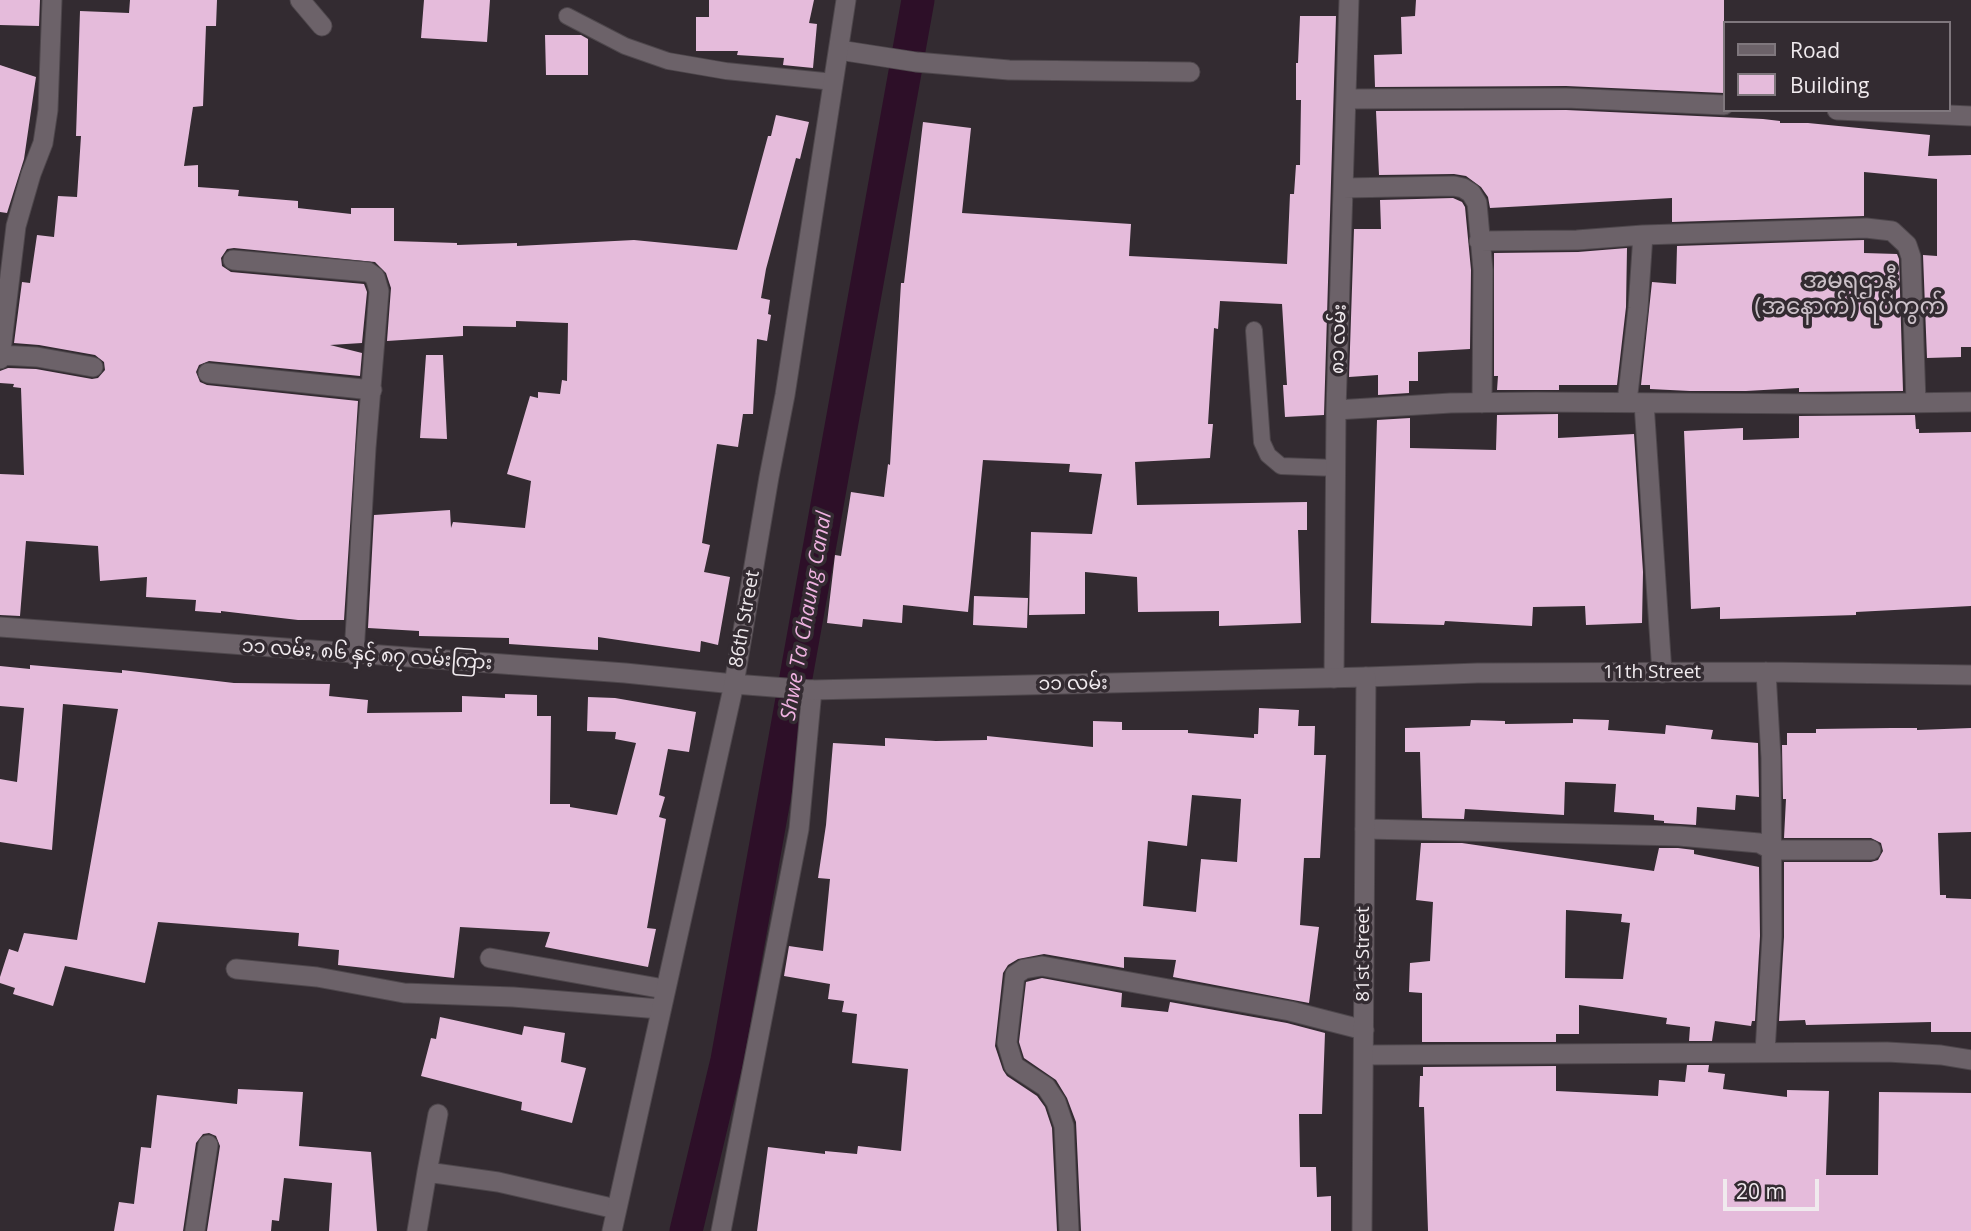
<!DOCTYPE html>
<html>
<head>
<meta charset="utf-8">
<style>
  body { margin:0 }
  #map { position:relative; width:1971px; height:1231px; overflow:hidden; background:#332b31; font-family:"Open Sans",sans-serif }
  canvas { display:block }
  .legend { position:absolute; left:1723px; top:21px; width:228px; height:91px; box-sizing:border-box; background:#332b31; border:2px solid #7f777d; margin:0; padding:9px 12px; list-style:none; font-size:21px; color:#f0eaee }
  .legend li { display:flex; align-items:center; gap:14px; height:35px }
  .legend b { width:35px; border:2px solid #7f777d }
  .scale { position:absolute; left:1723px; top:1179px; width:96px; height:32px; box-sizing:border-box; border:4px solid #f0eaee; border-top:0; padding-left:9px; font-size:21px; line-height:24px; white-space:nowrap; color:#f0eaee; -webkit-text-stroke:5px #332b31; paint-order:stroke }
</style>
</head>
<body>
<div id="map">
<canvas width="1971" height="1231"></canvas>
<ul class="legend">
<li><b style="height:9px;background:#6c6269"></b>Road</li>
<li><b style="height:19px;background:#e5bbdb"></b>Building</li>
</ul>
<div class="scale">20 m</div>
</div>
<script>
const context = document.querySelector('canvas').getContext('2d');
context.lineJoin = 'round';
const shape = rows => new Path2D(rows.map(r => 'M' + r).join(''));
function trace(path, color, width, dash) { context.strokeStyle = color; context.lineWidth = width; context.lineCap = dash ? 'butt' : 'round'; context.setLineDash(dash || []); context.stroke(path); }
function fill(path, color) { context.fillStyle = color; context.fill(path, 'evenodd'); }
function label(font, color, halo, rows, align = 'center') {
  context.font = font + ' "Open Sans","Noto Sans Myanmar",sans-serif'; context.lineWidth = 7; context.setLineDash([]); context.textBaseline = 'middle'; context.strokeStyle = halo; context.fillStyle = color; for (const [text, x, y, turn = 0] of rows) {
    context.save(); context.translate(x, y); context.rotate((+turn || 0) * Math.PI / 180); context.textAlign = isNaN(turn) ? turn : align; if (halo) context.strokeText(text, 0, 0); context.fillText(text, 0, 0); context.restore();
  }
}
trace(shape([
  [686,1231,727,1060,918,0]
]), '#2d0f28', 33);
fill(shape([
  [0,0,40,0,39,26,0,25],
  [130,0,217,0,216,26,206,26,203,106,193,107,184,166,198,165,198,187,239,190,238,196,298,201,298,208,351,214,351,208,394,208,394,241,457,243,457,245,517,243,517,246,634,240,737,250,768,136,771,136,776,115,809,122,800,159,796,158,766,269,761,298,770,300,768,314,771,315,767,341,757,339,753,414,743,414,738,447,717,444,702,543,710,545,704,572,730,577,718,645,701,641,700,652,598,637,598,650,509,644,509,638,419,636,419,631,368,628,374,515,450,510,451,528,453,522,525,528,531,481,507,474,530,396,538,398,538,392,560,394,562,380,567,381,568,323,516,321,516,327,463,326,463,336,387,341,391,288,386,273,375,262,234,248,227,249,221,258,222,266,231,272,364,284,367,292,362,343,330,345,362,353,360,376,209,361,199,365,196,372,200,382,207,385,358,401,344,620,298,620,221,611,221,613,195,611,196,600,146,597,147,577,100,581,98,546,26,541,20,616,0,615,0,474,24,475,21,388,13,387,14,384,0,383,0,371,8,368,36,369,92,379,98,378,105,370,104,362,95,355,39,345,14,343,22,282,30,283,37,235,54,237,58,196,77,197,81,136,76,136,80,11,129,13],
  [424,0,490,0,487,42,421,38],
  [709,0,814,0,809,23,817,24,813,68,783,65,784,58,737,55,738,51,696,51,696,17,709,17],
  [1416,0,1724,0,1724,93,1566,86,1375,87,1374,55,1402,54,1401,17,1415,16],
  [1300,16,1336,16,1324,415,1285,417,1283,385,1287,385,1282,304,1220,301,1218,329,1214,328,1208,424,1213,424,1210,458,1135,462,1137,505,1307,502,1307,530,1298,530,1301,623,1219,626,1219,611,1138,612,1137,577,1085,572,1085,614,1029,615,1031,532,1092,534,1102,474,1069,472,1070,464,983,460,968,612,903,605,902,623,863,619,862,627,827,623,835,555,841,556,851,492,884,497,888,464,890,465,901,283,904,283,923,122,971,128,962,213,1131,224,1129,256,1287,264,1290,194,1294,194,1296,165,1300,165,1301,100,1296,100,1296,63,1298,63],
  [545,35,581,35,588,39,588,75,546,75],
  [0,65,36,77,24,159,7,213,0,212],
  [1566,110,1763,119,1780,121,1780,123,1808,123,1930,135,1928,156,1971,155,1971,347,1961,347,1961,357,1927,358,1923,255,1937,256,1937,179,1864,172,1864,216,1672,222,1672,198,1490,208,1488,197,1481,187,1466,176,1454,174,1379,175,1376,111],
  [1453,198,1462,202,1465,207,1471,270,1470,349,1418,352,1418,381,1409,381,1409,393,1378,395,1378,375,1349,377,1354,229,1381,229,1380,200],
  [1864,240,1864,253,1897,254,1899,259,1903,391,1799,392,1799,388,1746,391,1690,391,1650,389,1650,385,1641,385,1652,282,1676,284,1677,246],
  [1627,248,1626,307,1617,385,1559,385,1559,390,1497,390,1498,376,1494,376,1494,253,1578,252],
  [426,355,443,355,447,439,420,438],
  [1558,414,1558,438,1634,434,1643,572,1642,623,1586,625,1585,606,1533,607,1532,626,1445,621,1444,625,1371,623,1377,420,1410,418,1410,448,1496,450,1497,415],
  [1915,415,1916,429,1919,429,1919,433,1971,432,1971,606,1856,612,1856,615,1720,619,1720,607,1691,609,1684,431,1743,428,1743,440,1799,438,1799,416],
  [974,596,1028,598,1027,628,973,625],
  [30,665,122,673,122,670,234,683,330,684,329,696,368,700,367,713,462,712,462,696,505,698,505,694,537,695,537,716,551,716,550,804,570,804,570,807,617,815,636,743,615,739,616,732,587,731,588,697,615,698,696,712,689,752,668,749,659,795,665,797,659,817,666,819,647,928,656,929,648,967,545,947,550,932,460,927,454,978,338,965,339,950,298,946,299,933,158,922,145,983,65,966,53,1006,13,994,15,988,0,983,0,977,9,949,18,952,24,933,77,940,118,709,63,704,52,850,0,842,0,779,17,782,24,708,0,706,0,666,30,669],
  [1259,708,1299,710,1298,726,1315,726,1314,755,1326,755,1320,858,1304,858,1300,925,1319,927,1309,1003,1173,977,1176,960,1124,957,1124,968,1044,954,1018,959,1008,965,1003,973,995,1046,1003,1070,1007,1076,1037,1096,1045,1107,1052,1128,1057,1231,757,1231,768,1147,825,1154,825,1151,857,1154,858,1146,901,1151,908,1069,852,1063,857,1014,842,1012,844,1001,828,999,830,984,784,976,789,946,823,951,830,879,818,878,826,825,833,743,885,746,885,738,936,741,987,740,987,736,1093,747,1093,721,1122,722,1122,730,1188,730,1188,733,1254,738,1254,734,1258,734],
  [1192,795,1241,799,1237,862,1201,859,1196,912,1143,906,1148,841,1187,846],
  [1573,719,1609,720,1608,730,1665,734,1666,725,1713,730,1711,739,1758,743,1759,797,1736,795,1735,810,1697,807,1696,825,1664,823,1664,821,1654,820,1654,815,1614,812,1616,784,1565,782,1564,815,1465,809,1464,819,1422,818,1420,752,1405,752,1405,728,1470,726,1471,720,1505,721,1505,724,1573,723],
  [1892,728,1917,728,1917,730,1971,728,1971,832,1938,833,1940,895,1946,895,1946,898,1971,899,1971,1032,1931,1032,1931,1022,1806,1025,1805,1020,1779,1021,1784,937,1784,862,1871,862,1878,860,1883,851,1881,843,1871,838,1784,838,1786,799,1783,799,1782,745,1787,745,1787,733,1816,733,1816,729],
  [1421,843,1462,843,1654,871,1659,848,1678,848,1694,850,1694,854,1759,867,1760,936,1755,1021,1752,1021,1751,1026,1715,1021,1712,1041,1689,1041,1690,1027,1666,1024,1667,1018,1579,1005,1579,1034,1556,1034,1556,1042,1422,1042,1422,993,1409,992,1410,963,1430,961,1433,902,1416,900],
  [1566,910,1622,914,1621,922,1630,923,1623,979,1565,978],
  [1042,978,1122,993,1121,1007,1168,1012,1170,1002,1287,1023,1325,1033,1322,1114,1299,1114,1300,1167,1316,1167,1317,1197,1331,1196,1331,1231,1081,1231,1076,1122,1067,1098,1056,1080,1024,1058,1019,1042,1026,982],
  [440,1017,522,1035,524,1026,565,1033,561,1062,586,1068,572,1123,521,1110,522,1102,421,1076,431,1038,436,1039],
  [1687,1065,1709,1065,1708,1072,1725,1074,1723,1089,1787,1097,1787,1090,1829,1091,1826,1175,1878,1175,1879,1092,1971,1093,1971,1231,1428,1231,1424,1107,1419,1107,1420,1076,1423,1076,1423,1067,1556,1066,1556,1091,1658,1096,1659,1080,1685,1082],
  [238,1089,303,1092,299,1146,371,1152,377,1231,329,1231,332,1183,284,1178,279,1221,272,1220,271,1231,207,1231,220,1146,216,1136,209,1133,203,1134,196,1143,183,1231,114,1231,119,1202,134,1204,141,1147,151,1148,157,1095,237,1104]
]), '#e5bbdb');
const service = shape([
  [567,16,625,46,668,61,726,71,834,82],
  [1254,330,1262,442,1268,455,1281,466,1336,468]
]);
const minor = shape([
  [300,0,322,26],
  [839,50,916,62,1009,70,1190,72],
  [1346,99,1566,98,1724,105],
  [1837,110,1971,116],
  [1343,188,1454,186,1463,188,1471,193,1477,203,1483,270,1482,403],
  [1479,241,1577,240,1643,235,1866,228,1892,231,1907,245,1911,257,1916,402],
  [233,260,368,272,375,277,379,291,366,448,354,655],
  [1,355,37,357,93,367],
  [0,359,16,226,31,174,43,143,48,110,52,0],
  [208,373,372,390],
  [1627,402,1638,308,1643,235],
  [1644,403,1662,673],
  [1336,410,1451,403,1536,402,1828,404,1971,402],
  [0,627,625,673,734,684],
  [1366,677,1478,673,1766,672,1971,675],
  [1334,678,1336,410,1349,0],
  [1365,829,1679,836,1759,843,1772,850,1871,850],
  [490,958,664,989],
  [236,969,317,977,404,993,513,997,660,1009],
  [1765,1052,1772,936,1771,758,1766,672],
  [1364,1055,1887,1052,1941,1055,1971,1060],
  [427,1172,438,1114],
  [195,1231,208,1145],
  [417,1231,427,1172,498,1182,616,1209],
  [721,1231,799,829,812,690],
  [1069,1231,1064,1126,1056,1102,1046,1087,1014,1066,1007,1043,1015,975,1024,969,1042,966,1290,1011,1364,1030]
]);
const tertiary = shape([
  [734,684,812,690,1366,677,1362,1231],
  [612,1231,734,684,769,477,785,395,846,0]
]);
trace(service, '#4e474c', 18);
trace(minor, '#4e474c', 21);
trace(tertiary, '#4e474c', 21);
trace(service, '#6c6269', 16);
trace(minor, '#6c6269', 19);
trace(tertiary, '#6c6269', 19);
label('19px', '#f0eaee', '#332b31', [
  ["၈၁ လမ်း",1339,339,-88],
  ["86th Street",745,619,-80],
  ["၁၁ လမ်း, ၈၆ နှင့် ၈၇ လမ်းကြား",367,655,4],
  ["11th Street",1652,673],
  ["၁၁ လမ်း",1073,684,-1],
  ["81st Street",1364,954,-90]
]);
label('italic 21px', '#efb2e1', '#332b31', [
  ["Shwe Ta Chaung Canal",807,616,-80]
]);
label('23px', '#cbc0c8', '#332b31', [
  ["အမရဌာနီ",1850,281],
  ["(အနောက်) ရပ်ကွက်",1850,307]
]);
</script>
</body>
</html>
